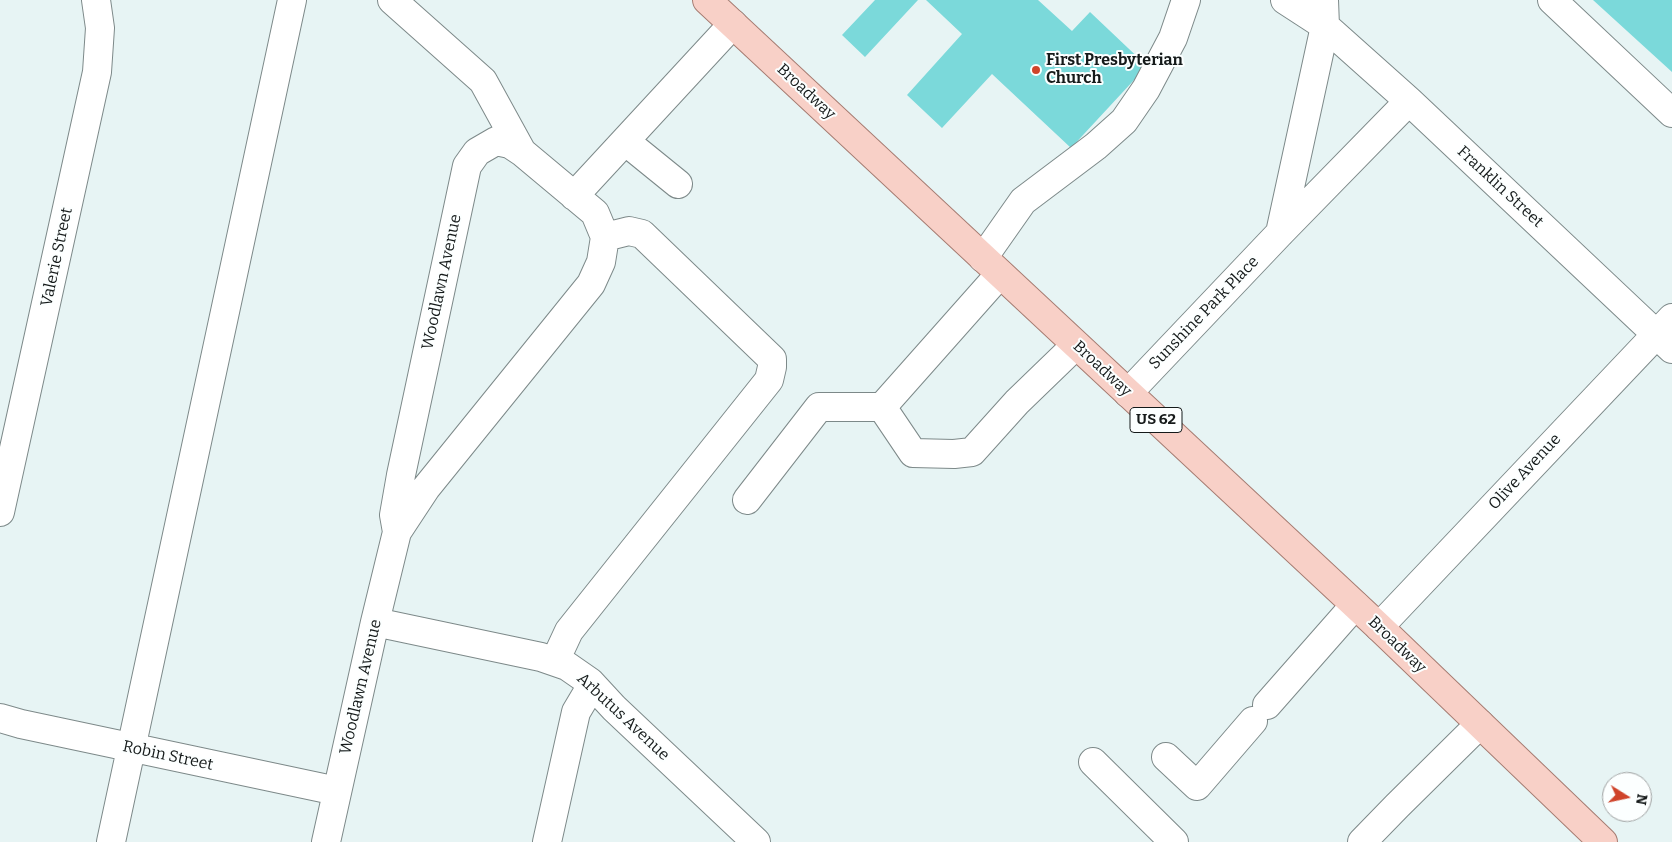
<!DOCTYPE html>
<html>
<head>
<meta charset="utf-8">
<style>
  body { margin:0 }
  #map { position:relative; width:1672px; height:842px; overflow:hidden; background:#e7f4f4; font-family:Bitter,serif }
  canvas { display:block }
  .north { position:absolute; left:1602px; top:772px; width:50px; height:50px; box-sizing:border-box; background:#fcffff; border:1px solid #a0a3a3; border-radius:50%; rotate:100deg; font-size:14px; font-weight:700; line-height:20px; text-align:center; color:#151a1a }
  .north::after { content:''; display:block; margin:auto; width:18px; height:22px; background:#cf442b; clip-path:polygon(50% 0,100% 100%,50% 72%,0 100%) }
</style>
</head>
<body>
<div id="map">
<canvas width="1672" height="842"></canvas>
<div class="north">N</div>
</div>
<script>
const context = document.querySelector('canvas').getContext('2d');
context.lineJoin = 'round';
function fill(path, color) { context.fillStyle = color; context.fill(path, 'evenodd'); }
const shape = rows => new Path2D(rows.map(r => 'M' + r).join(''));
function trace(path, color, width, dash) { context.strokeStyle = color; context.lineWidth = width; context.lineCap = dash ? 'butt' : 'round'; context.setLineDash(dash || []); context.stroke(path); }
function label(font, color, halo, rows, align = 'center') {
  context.font = font + ' Bitter,serif'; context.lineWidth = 4; context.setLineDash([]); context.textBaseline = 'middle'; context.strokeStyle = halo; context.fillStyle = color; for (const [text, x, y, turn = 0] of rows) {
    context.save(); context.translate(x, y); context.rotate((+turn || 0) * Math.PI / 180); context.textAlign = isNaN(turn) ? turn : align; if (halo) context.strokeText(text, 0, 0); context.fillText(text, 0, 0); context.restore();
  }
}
fill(shape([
  [875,0,918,0,865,57,842,35],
  [926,0,1038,0,1072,31,1090,12,1147,66,1071,148,992,74,942,128,907,95,962,34],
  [1593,0,1672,0,1672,72]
]), '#7bd9da');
const minor = shape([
  [392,0,483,81,522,152],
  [1285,0,1325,26,1409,101,1672,349],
  [1552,0,1672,113],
  [625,141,678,184],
  [574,196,733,24],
  [1280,233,1325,26,1324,0],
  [983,258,1023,201,1096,146,1124,121,1146,89,1173,38,1186,0],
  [1128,393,1280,233,1409,101],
  [882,407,913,453,954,454,972,452,1017,402,1076,345],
  [747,500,819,407,882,407,1000,274],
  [0,512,97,72,100,28,96,0],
  [375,622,541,657,567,666,590,682,614,708,756,842],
  [1379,627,1672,318],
  [555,661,569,631,769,380,772,367,772,359,642,234,629,231,605,237],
  [1267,705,1355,605],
  [0,718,21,724,337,791],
  [1166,757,1197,786,1253,721],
  [1093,762,1174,842],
  [111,842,292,0],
  [326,842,375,622,397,532,426,488,591,284,601,262,605,237,595,213,522,152,510,144,496,141,477,152,467,166,401,475,394,515,397,532],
  [547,842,576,712,592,685],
  [1362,842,1397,806,1480,724]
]);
const major = shape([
  [707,0,1379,627,1603,842]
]);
trace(minor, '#7d8989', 30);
trace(major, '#a67c72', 30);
trace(minor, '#fff', 28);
trace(major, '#f8d0c7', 28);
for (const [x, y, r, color] of [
  [1036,70,5,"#cf442b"]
]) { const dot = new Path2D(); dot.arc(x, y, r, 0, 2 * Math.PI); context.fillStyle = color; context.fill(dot); trace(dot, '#fcffff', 2); }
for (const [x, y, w] of [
  [1156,420,52]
]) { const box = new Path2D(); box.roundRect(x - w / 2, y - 12.5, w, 25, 4); context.fillStyle = '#fcffff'; context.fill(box); trace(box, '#151a1a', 1); }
label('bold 15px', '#151a1a', null, [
  ["US 62",1156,420]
]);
label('bold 16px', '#151a1a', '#fcffff', [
  ["First Presbyterian",1046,61],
  ["Church",1046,79]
], 'left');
label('16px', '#151a1a', '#fcffff', [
  ["Broadway",806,92,43],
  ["Franklin Street",1500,187,43],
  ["Valerie Street",57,257,-78],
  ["Woodlawn Avenue",442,282,-78],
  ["Sunshine Park Place",1204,313,-46],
  ["Broadway",1102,369,43],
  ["Olive Avenue",1525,472,-47],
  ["Broadway",1397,645,44],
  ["Woodlawn Avenue",361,687,-77],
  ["Arbutus Avenue",623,717,43],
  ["Robin Street",168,756,12]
]);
</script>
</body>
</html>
